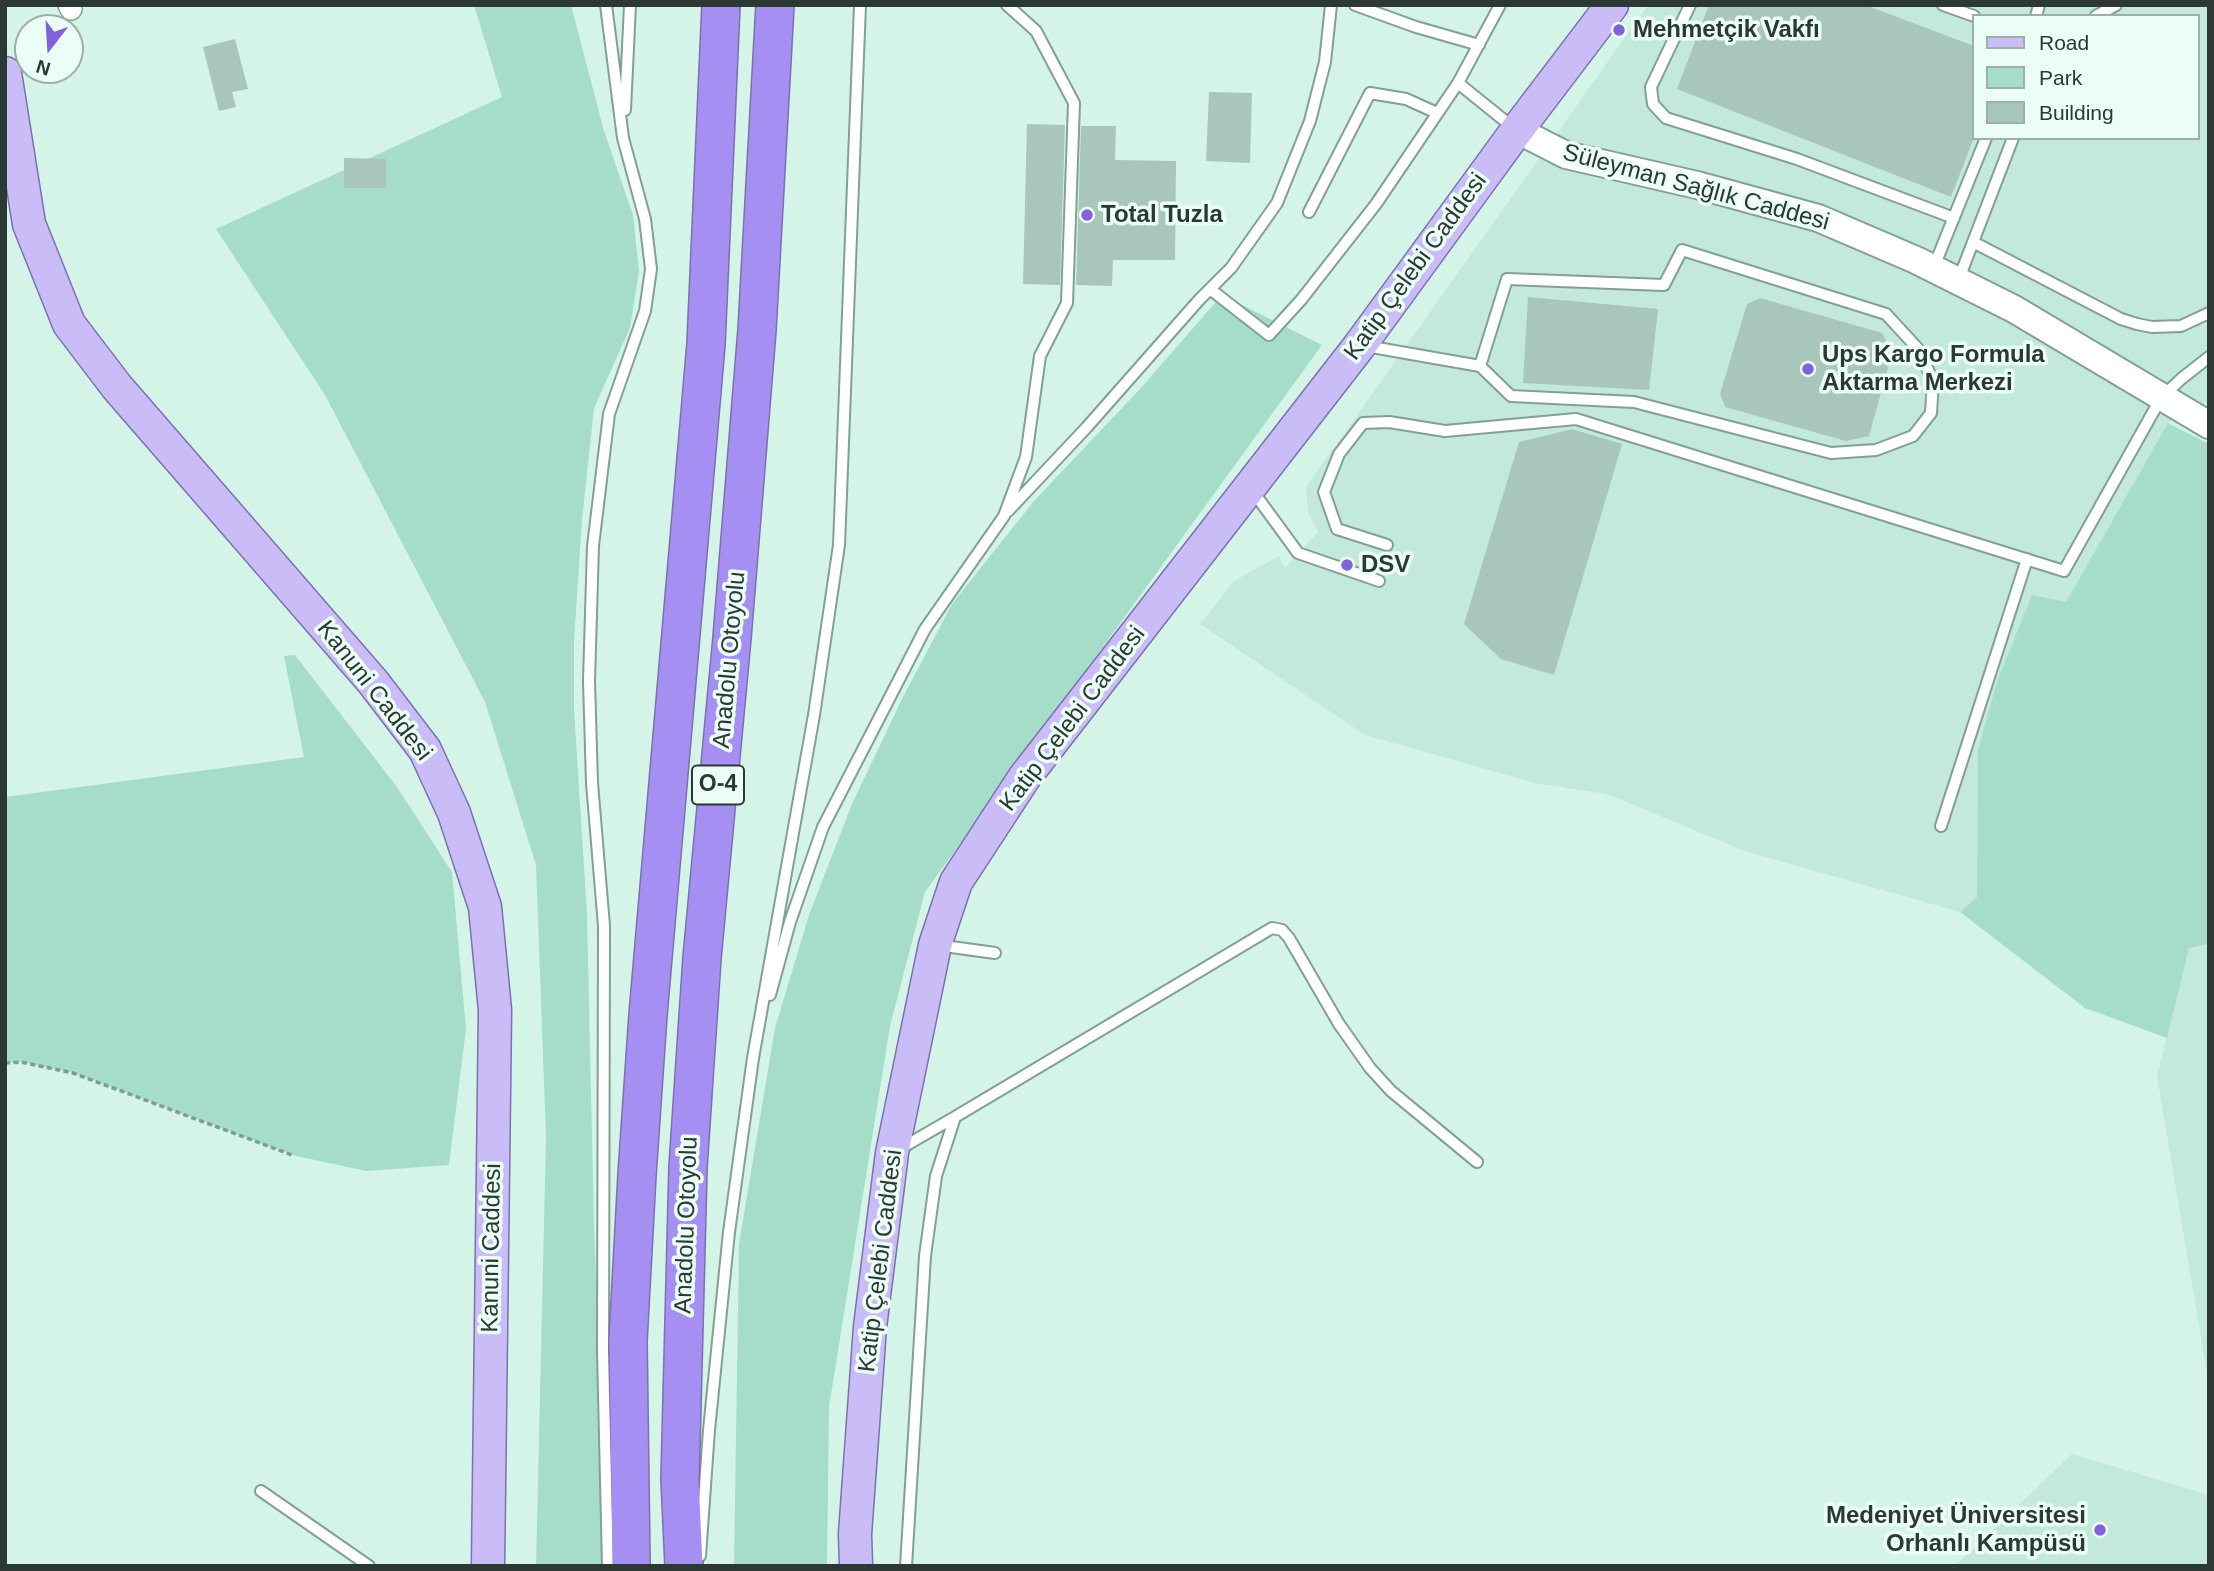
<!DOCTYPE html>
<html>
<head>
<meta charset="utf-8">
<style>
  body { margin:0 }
  #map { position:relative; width:2214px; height:1571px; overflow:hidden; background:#d4f4e7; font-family:Arial,sans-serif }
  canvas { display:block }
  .frame { position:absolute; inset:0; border:7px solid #2b3833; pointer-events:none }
  .legend { position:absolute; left:1972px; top:14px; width:228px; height:126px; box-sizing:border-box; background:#ebfef6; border:2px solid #9eafa8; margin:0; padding:9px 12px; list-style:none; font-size:21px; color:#2b3833 }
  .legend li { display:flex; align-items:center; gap:14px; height:35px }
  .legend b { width:35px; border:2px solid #9eafa8 }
  .north { position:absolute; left:14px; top:14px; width:70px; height:70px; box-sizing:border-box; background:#ebfef6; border:2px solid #9eafa8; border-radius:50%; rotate:197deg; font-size:19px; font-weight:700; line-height:28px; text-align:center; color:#2b3833 }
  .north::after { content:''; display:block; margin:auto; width:24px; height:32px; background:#8361db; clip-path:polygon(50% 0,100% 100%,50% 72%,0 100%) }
</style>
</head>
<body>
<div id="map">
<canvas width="2214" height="1571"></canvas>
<div class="frame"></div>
<ul class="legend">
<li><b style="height:9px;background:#cabcf7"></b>Road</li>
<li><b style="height:19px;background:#a6ddc9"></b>Park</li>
<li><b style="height:19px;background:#a8c6ba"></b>Building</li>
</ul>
<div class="north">N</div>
</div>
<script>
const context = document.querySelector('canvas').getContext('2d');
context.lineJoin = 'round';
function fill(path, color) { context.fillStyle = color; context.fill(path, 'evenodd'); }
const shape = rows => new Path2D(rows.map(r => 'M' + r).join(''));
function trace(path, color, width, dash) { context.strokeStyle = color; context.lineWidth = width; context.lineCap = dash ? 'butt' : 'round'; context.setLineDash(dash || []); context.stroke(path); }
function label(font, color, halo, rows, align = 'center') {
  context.font = font + ' Arial,sans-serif'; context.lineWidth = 7; context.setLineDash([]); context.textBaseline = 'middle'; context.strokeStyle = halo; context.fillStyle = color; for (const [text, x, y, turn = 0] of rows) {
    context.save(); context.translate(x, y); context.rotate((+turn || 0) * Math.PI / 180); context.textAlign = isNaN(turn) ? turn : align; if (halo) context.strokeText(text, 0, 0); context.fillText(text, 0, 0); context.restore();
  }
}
fill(shape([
  [1648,5,2209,5,2209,401,2168,423,2066,603,2032,596,1978,750,1977,897,1960,912,1745,851,1607,794,1535,783,1365,735,1200,624,1234,581,1279,556,1285,568,1318,532,1308,513,1306,487],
  [1974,16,2198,16,2198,138,1974,138],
  [2209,944,2209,1385,2157,1076,2189,948],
  [2072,1454,2209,1495,2209,1566,1955,1566]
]), '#c2e9da');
fill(shape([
  [474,5,571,5,604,131,633,215,639,271,630,328,594,408,582,520,574,641,574,710,587,914,594,1226,608,1566,536,1566,546,1137,536,865,485,702,325,395,216,229,502,97],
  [1222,295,1322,345,925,892,890,1026,829,1407,827,1566,734,1566,739,1244,775,1028,809,915,852,804,902,699,952,604,1034,501,1140,389],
  [2168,423,2209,444,2209,944,2189,948,2167,1038,2085,1008,1960,912,1977,897,1978,750,1997,682,2032,595,2066,602],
  [295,655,397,787,452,872,466,1029,449,1165,366,1171,292,1155,73,1073,21,1062,5,1063,5,797,304,757,284,656]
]), '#a6ddc9');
fill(shape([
  [1709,5,1865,5,1974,46,1974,138,1951,197,1677,89],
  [235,39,248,89,232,92,236,107,219,111,203,47],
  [1209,92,1252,93,1250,163,1206,161],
  [1027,124,1065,125,1060,285,1023,284],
  [1081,126,1116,126,1115,160,1176,161,1175,260,1113,260,1112,286,1076,285],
  [344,158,386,159,386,188,344,188],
  [1528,297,1658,309,1649,390,1523,383],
  [1760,298,1882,333,1892,353,1869,436,1846,441,1725,407,1720,394,1747,304],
  [1572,429,1622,444,1554,675,1501,659,1464,624,1519,442]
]), '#a8c6ba');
const service = shape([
  [606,5,623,138,645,219,651,269,645,311,609,414,593,546,589,681,592,783,604,926,603,1351,608,1566],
  [1355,5,1416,27,1479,45],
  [1690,5,1651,87,1653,104,1666,118,1797,159,1954,218],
  [1943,5,1974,16],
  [2036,16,2039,5],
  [2096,16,2116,5],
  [1458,83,1515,129],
  [625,110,630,5],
  [1309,212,1370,93,1406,99,1437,113],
  [1973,242,2121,319,2137,324,2152,327,2181,326,2209,313],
  [1933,269,1986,138],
  [1958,281,2013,138],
  [1210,289,1269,335,1301,300,1376,204,1458,83,1500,5],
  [1366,346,1480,366,1507,279,1664,285,1682,250,1886,314,1920,351,1933,382,1931,413,1913,436,1876,450,1831,453,1634,402,1511,396,1480,366],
  [1252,490,1298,553,1379,581],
  [1008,511,1087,427,1199,300,1231,268,1277,203,1310,121,1325,62,1331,5],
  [1387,545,1337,529,1324,492,1339,454,1363,423,1389,422,1445,431,1576,419,2064,571,2161,398,2181,379,2209,357],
  [1941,826,2027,559],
  [937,945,995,953],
  [770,995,790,922,823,827,925,629,1004,516,1026,457,1040,356,1067,303,1074,103,1036,31,1007,5],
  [898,1150,955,1117],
  [261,1491,369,1566],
  [700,1556,709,1430,729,1232,753,1058,814,715,839,545,860,5],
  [906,1566,925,1256,936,1176,955,1117,1272,928,1282,930,1289,938,1339,1024,1370,1068,1391,1091,1477,1162]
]);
const minor = shape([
  [69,5,71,9]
]);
const tertiary = shape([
  [1517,130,1566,155,1697,185,1818,218,1916,260,2014,309,2209,425]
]);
const primary = shape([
  [5,73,29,224,69,324,117,387,373,682,425,750,454,813,485,907,495,1010,488,1566],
  [856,1566,855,1534,870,1327,892,1153,935,945,956,882,1024,778,1360,345,1517,130,1612,5]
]);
const motorway = shape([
  [631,1566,628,1341,637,1175,648,1015,706,344,721,5],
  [684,1566,680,1479,688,1167,702,958,732,638,757,330,775,5]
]);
trace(service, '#82a094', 14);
trace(minor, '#82a094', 24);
trace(tertiary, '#82a094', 30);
trace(primary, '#7b71af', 35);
trace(motorway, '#7b71af', 40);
trace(shape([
  [5,1063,21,1062,73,1073,292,1155]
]), '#839a91', 3.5, [5, 3.5]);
trace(service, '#fff', 10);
trace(minor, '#fff', 21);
trace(tertiary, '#fff', 26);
trace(primary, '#cabcf7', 32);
trace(motorway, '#a68ff2', 37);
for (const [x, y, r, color] of [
  [1619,30,7,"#8361db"],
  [1087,215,7,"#8361db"],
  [1808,369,7,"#8361db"],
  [1347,565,7,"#8361db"],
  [2100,1530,7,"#8361db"]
]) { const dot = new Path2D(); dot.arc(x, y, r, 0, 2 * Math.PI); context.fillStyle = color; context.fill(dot); trace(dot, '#ebfef6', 2.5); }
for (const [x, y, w] of [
  [718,785,52]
]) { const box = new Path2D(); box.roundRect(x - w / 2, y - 19.5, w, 39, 5); context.fillStyle = '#ebfef6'; context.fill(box); trace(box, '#2b3833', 2); }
label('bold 23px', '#2b3833', null, [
  ["O-4",718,785]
]);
label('bold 24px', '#2b3833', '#ebfef6', [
  ["Mehmetçik Vakfı",1633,30],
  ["Total Tuzla",1101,215],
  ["Ups Kargo Formula",1822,355],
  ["Aktarma Merkezi",1822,383],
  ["DSV",1361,565],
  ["Medeniyet Üniversitesi",2086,1516,"right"],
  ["Orhanlı Kampüsü",2086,1544,"right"]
], 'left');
label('24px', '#2b3833', '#ebfef6', [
  ["Süleyman Sağlık Caddesi",1696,188,15],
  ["Katip Çelebi Caddesi",1416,267,-54],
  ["Anadolu Otoyolu",730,660,-85],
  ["Kanuni Caddesi",374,691,52],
  ["Katip Çelebi Caddesi",1073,719,-53],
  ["Anadolu Otoyolu",687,1225,-88],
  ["Kanuni Caddesi",492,1248,-89],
  ["Katip Çelebi Caddesi",881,1261,-83]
]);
</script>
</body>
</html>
